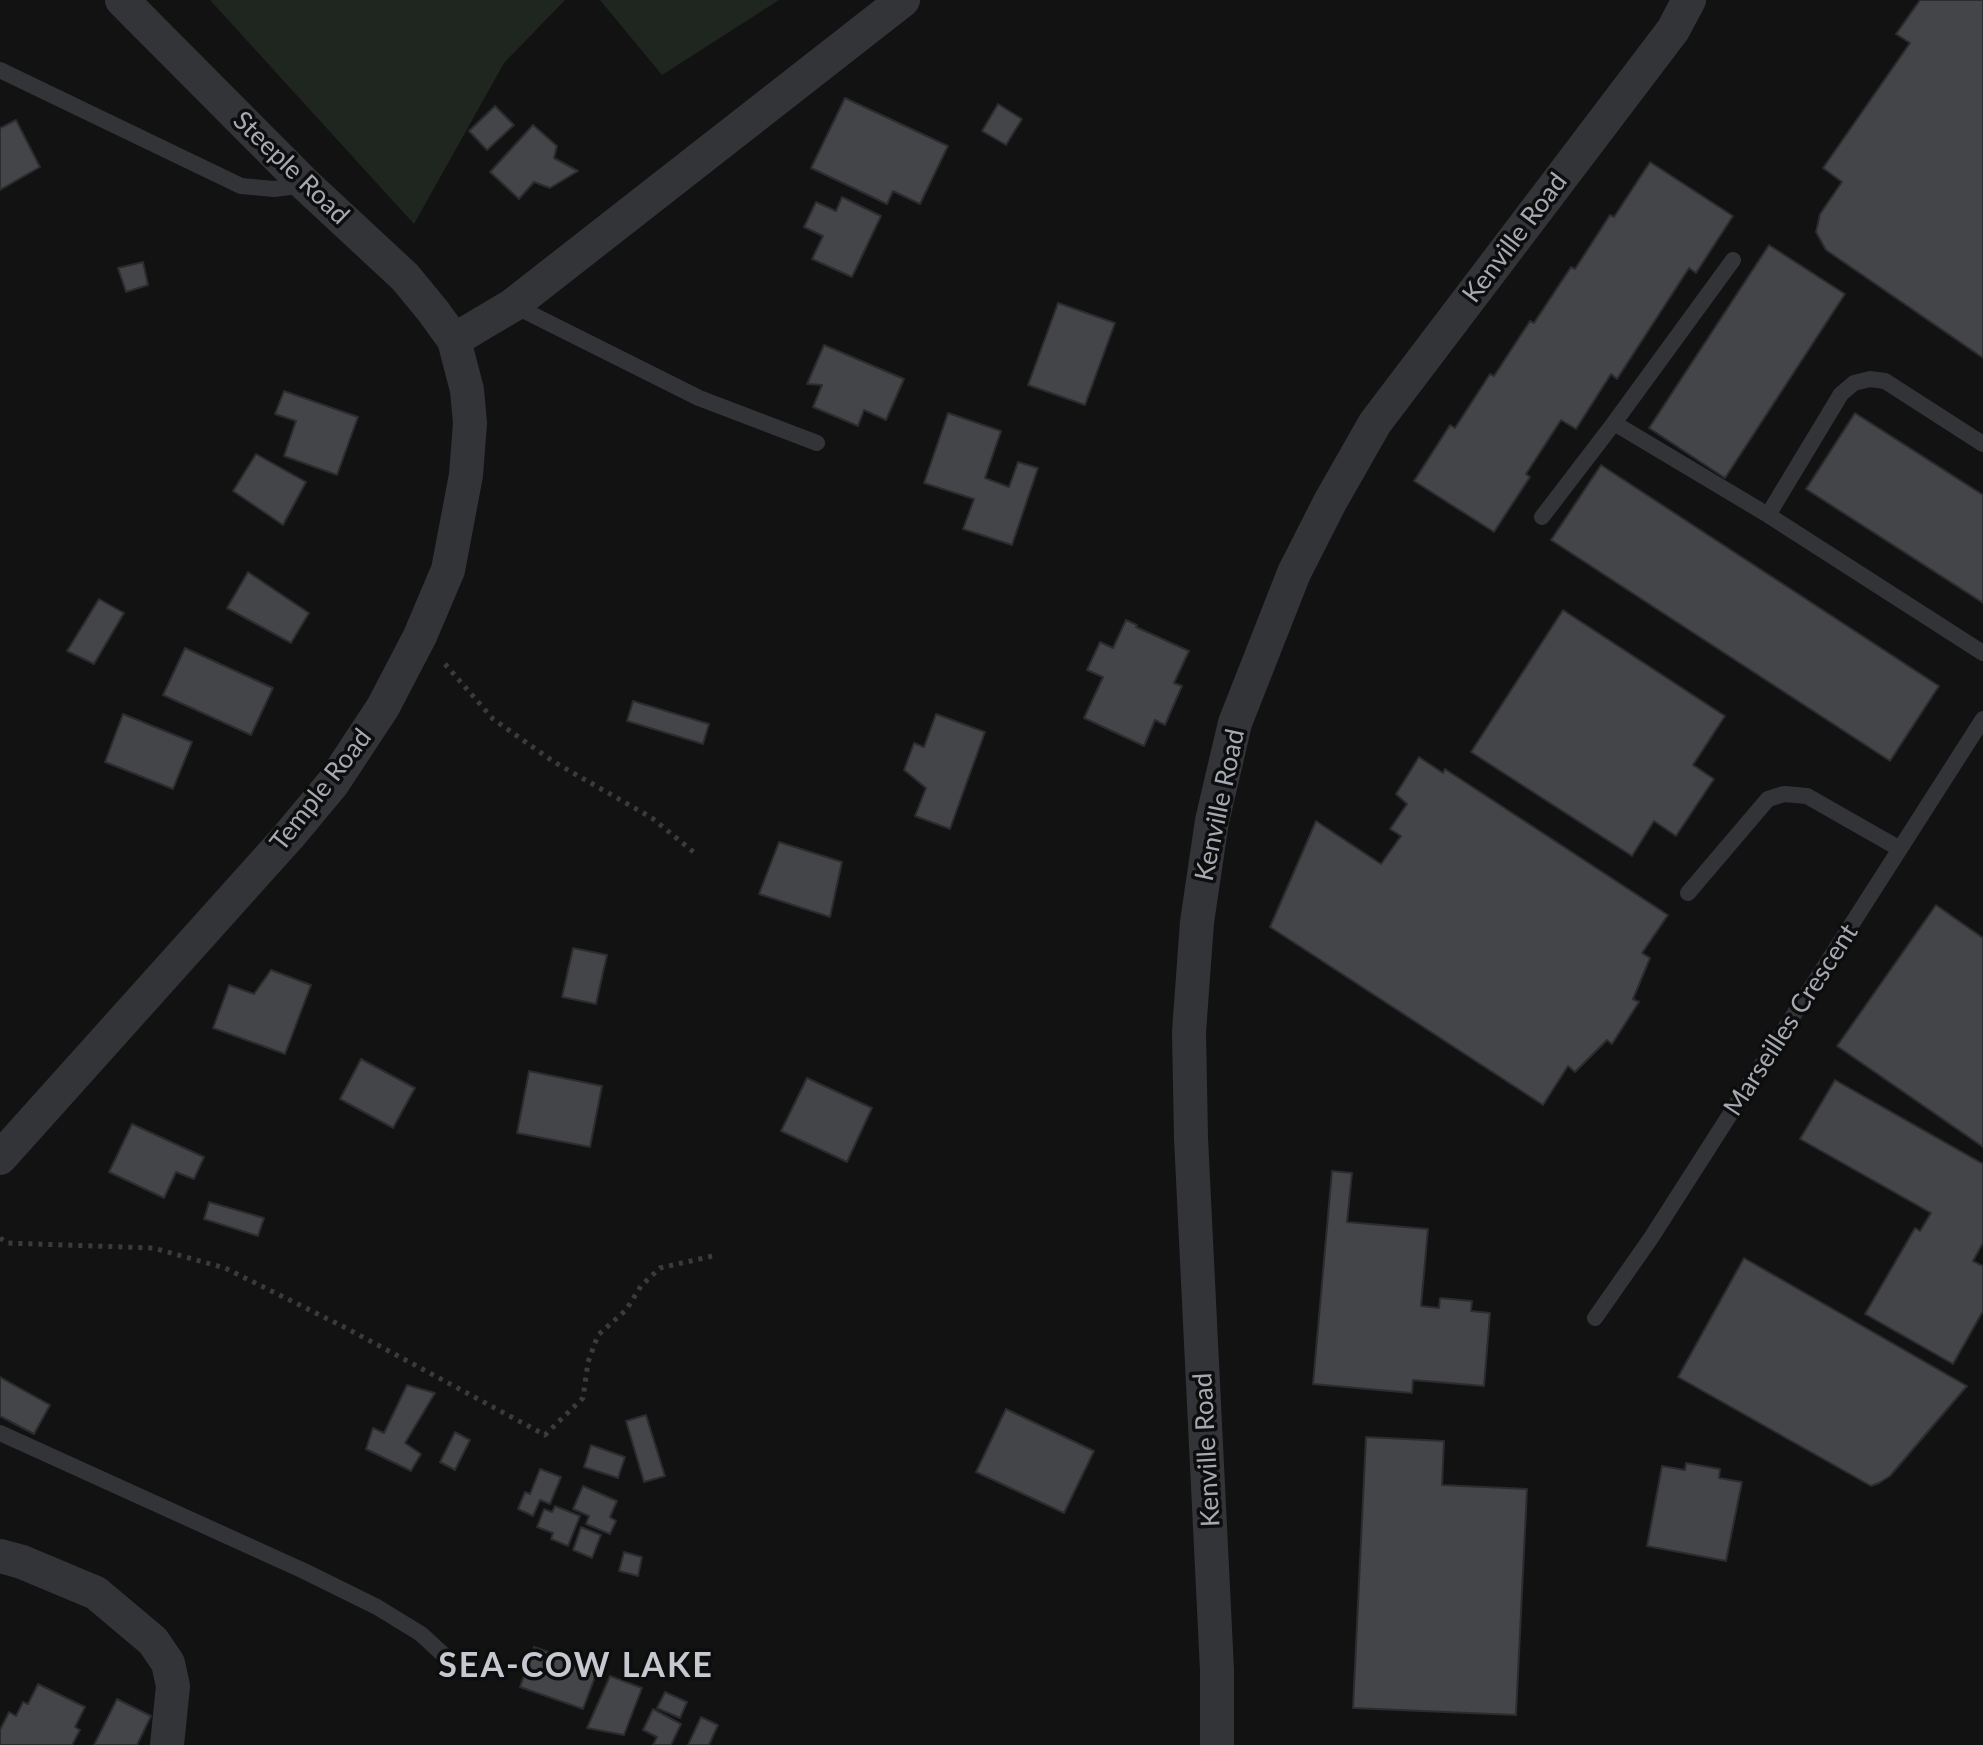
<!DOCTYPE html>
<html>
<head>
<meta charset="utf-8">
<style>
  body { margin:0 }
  canvas { display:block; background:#121213 }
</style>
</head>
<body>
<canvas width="1983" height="1745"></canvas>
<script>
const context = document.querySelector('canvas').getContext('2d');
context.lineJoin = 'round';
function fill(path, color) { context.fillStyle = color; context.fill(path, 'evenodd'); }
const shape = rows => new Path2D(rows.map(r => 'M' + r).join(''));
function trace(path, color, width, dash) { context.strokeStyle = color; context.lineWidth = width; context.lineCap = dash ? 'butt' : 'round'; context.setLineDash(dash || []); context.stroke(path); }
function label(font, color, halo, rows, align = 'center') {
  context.font = font + ' Lato,sans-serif'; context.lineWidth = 7; context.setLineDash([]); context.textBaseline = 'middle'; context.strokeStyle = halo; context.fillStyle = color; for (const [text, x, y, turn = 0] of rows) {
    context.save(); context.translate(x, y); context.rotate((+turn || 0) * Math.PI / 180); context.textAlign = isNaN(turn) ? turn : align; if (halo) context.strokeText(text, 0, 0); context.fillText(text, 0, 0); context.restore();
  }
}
fill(shape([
  [210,0,565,0,504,63,414,224],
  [600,0,779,0,662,75]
]), '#1f251f');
const building = shape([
  [1920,0,1983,0,1983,358,1826,250,1816,232,1820,214,1842,182,1823,168,1910,43,1896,34,1920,0],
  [845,98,948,146,920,204,893,191,887,204,811,168,845,98],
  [998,104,1022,119,1006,145,982,131,998,104],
  [495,106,514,125,487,150,469,131,495,106],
  [16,120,40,167,0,190,0,128,16,120],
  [533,125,557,146,554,158,578,171,550,188,534,182,519,199,490,172,533,125],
  [1650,162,1733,216,1696,273,1689,268,1617,379,1611,374,1576,429,1561,420,1526,474,1530,477,1494,532,1414,481,1450,425,1455,428,1490,374,1494,376,1530,321,1534,323,1571,267,1575,269,1610,215,1614,217,1650,162],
  [842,197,881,216,852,277,812,259,823,236,804,227,816,202,836,211,842,197],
  [1769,245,1845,294,1725,478,1649,428,1769,245],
  [143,262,148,285,126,292,118,268,143,262],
  [1058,303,1115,323,1085,405,1028,385,1058,303],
  [824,345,904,379,886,420,864,410,858,426,813,407,822,385,807,384,824,345],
  [284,391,358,417,337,475,284,456,296,421,275,414,284,391],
  [948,413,1001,431,985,478,1009,487,1018,462,1038,468,1012,545,963,529,974,499,924,483,948,413],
  [1855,413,1983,495,1983,603,1806,489,1855,413],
  [256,454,306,482,283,525,233,491,256,454],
  [1601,465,1939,686,1890,761,1551,540,1601,465],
  [248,572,309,613,291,643,227,608,248,572],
  [99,599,124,613,94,664,67,651,99,599],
  [1563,610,1725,716,1693,765,1714,779,1676,836,1654,821,1632,856,1471,752,1563,610],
  [1126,620,1137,625,1136,627,1189,651,1174,683,1182,686,1165,725,1155,720,1144,746,1084,718,1103,677,1087,670,1100,642,1113,648,1126,620],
  [185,648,273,688,251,735,163,695,185,648],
  [633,701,709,724,703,744,627,721,633,701],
  [123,714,192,742,173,789,105,762,123,714],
  [936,714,985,732,950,829,915,816,926,788,904,770,914,743,924,747,936,714],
  [1419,757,1443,773,1445,769,1668,915,1642,953,1650,958,1633,999,1639,1002,1612,1044,1607,1040,1575,1072,1568,1066,1543,1105,1270,927,1316,821,1381,864,1401,836,1390,829,1407,804,1396,794,1419,757],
  [779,842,842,862,830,917,759,894,779,842],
  [1936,905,1983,938,1983,1147,1837,1046,1936,905],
  [573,948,607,955,596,1004,562,997,573,948],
  [271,970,311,985,285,1054,213,1028,229,985,254,994,271,970],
  [361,1059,415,1088,393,1128,340,1099,361,1059],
  [529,1071,602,1086,590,1147,517,1133,529,1071],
  [807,1078,872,1108,847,1162,781,1131,807,1078],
  [1835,1080,1983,1164,1983,1243,1973,1261,1983,1266,1983,1311,1953,1364,1865,1314,1915,1228,1920,1231,1931,1213,1800,1139,1835,1080],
  [132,1124,204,1157,194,1179,176,1172,164,1198,109,1172,132,1124],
  [1332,1171,1352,1173,1347,1222,1428,1229,1421,1306,1439,1308,1440,1298,1472,1301,1471,1311,1490,1313,1484,1386,1413,1380,1412,1393,1313,1384,1332,1171],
  [209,1202,264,1218,258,1236,204,1219,209,1202],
  [1744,1258,1967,1386,1890,1476,1879,1483,1871,1486,1678,1377,1744,1258],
  [0,1377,50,1405,34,1434,0,1416,0,1377],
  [407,1385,435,1393,405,1443,421,1454,411,1471,366,1449,373,1428,384,1433,407,1385],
  [1006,1409,1094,1451,1064,1513,976,1472,1006,1409],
  [646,1415,665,1476,644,1482,626,1421,646,1415],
  [455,1432,470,1440,455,1470,440,1462,455,1432],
  [1366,1437,1444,1441,1442,1485,1527,1489,1516,1715,1353,1708,1366,1437],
  [591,1445,625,1457,618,1478,584,1467,591,1445],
  [1686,1463,1720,1469,1719,1478,1742,1482,1726,1561,1647,1546,1662,1466,1685,1470,1686,1463],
  [540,1469,561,1477,550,1504,540,1500,533,1516,518,1509,525,1492,530,1494,540,1469],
  [583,1486,617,1501,610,1517,616,1521,610,1534,586,1524,589,1516,573,1509,583,1486],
  [555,1506,580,1516,568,1546,551,1539,553,1533,537,1527,544,1509,552,1512,555,1506],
  [581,1527,601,1535,592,1558,573,1550,581,1527],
  [624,1552,642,1557,638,1576,619,1571,624,1552],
  [534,1647,598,1669,583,1709,520,1687,534,1647],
  [610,1676,642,1688,624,1735,587,1728,610,1676],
  [38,1684,85,1707,75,1727,80,1730,72,1745,0,1745,0,1730,9,1712,16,1716,23,1702,28,1704,38,1684],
  [665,1692,687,1702,680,1718,657,1708,665,1692],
  [117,1699,151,1716,137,1745,94,1745,117,1699],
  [653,1709,681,1724,671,1745,653,1745,657,1737,643,1730,653,1709],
  [701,1717,718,1725,709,1745,688,1745,701,1717]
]);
fill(building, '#444548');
trace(building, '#2c2c2f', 2);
trace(shape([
  [445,664,493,719,554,762,652,818,696,854],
  [0,1238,7,1243,153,1248,225,1268,346,1328,545,1435,583,1398,588,1362,598,1335,626,1310,641,1286,660,1268,717,1255]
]), '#393b3e', 5, [4, 6]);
trace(shape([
  [0,70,241,186,274,189,305,185],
  [1733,260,1614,423,1768,515],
  [513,305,699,398,817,443],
  [1983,444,1885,381,1870,379,1854,383,1841,394,1768,515,1983,653],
  [1542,517,1614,423],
  [1688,893,1768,799,1784,794,1807,796,1900,849],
  [1595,1318,1651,1238,1983,719],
  [0,1433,304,1571,377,1607,421,1634,447,1658]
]), '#333438', 16);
trace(shape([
  [454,340,513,305,903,0],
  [0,1158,288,837,333,783,383,707,420,636,448,570,466,475,470,423,467,390,454,340,433,311,405,277,306,185,122,0],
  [0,1556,22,1562,96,1593,153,1641,168,1663,173,1686,167,1745],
  [1217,1745,1217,1670,1191,1138,1189,1032,1197,922,1212,821,1235,723,1294,573,1330,502,1375,423,1673,30,1689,0]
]), '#333438', 34);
label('26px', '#a5aab2', '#0d0d0e', [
  ["Steeple Road",291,168,44],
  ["Kenville Road",1515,238,-53],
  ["Temple Road",321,790,-52],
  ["Kenville Road",1220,805,-78],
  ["Marseilles Crescent",1791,1020,-57],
  ["Kenville Road",1207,1450,-93]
]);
context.letterSpacing = '2px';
label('bold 34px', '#c5c8cf', '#0d0d0e', [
  ["SEA-COW LAKE",576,1666]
]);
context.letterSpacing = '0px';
</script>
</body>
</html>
